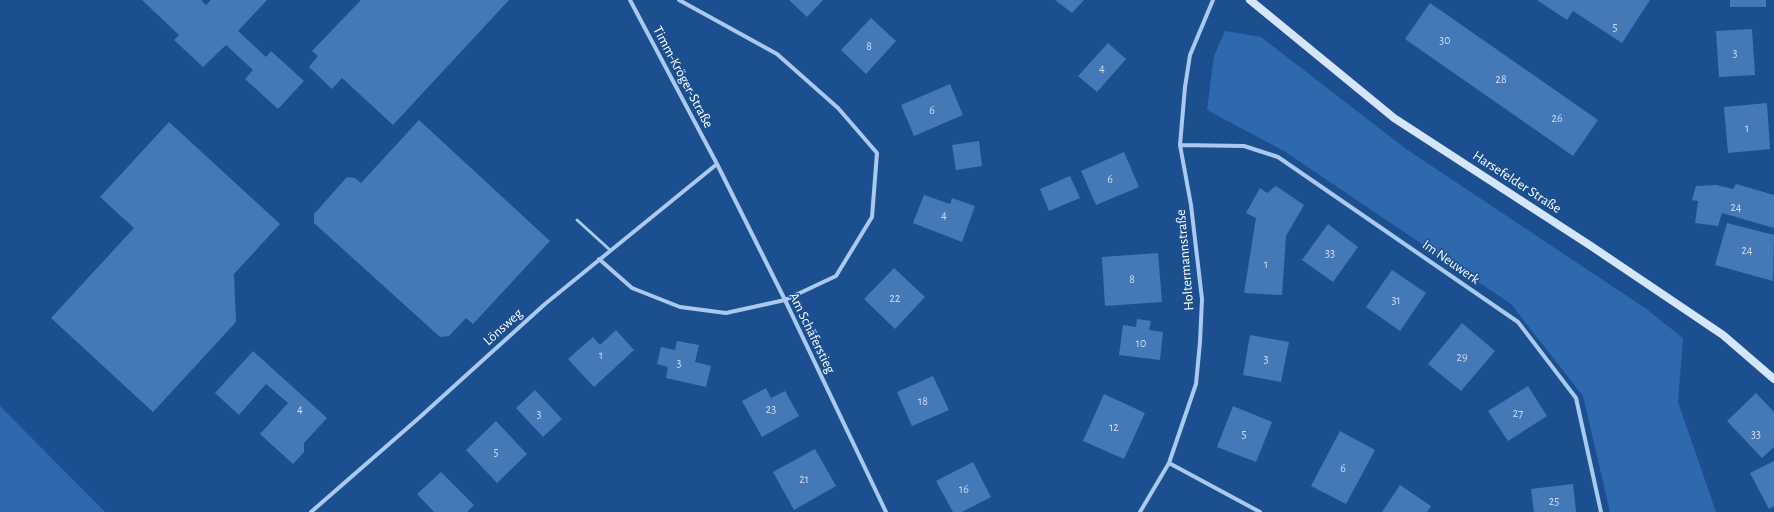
<!DOCTYPE html>
<html>
<head>
<meta charset="utf-8">
<style>
  body { margin:0 }
  canvas { display:block; background:#1b4f8f }
</style>
</head>
<body>
<canvas width="1774" height="512"></canvas>
<script>
const context = document.querySelector('canvas').getContext('2d');
context.lineJoin = 'round';
function fill(path, color) { context.fillStyle = color; context.fill(path, 'evenodd'); }
const shape = rows => new Path2D(rows.map(r => 'M' + r).join(''));
function trace(path, color, width, dash) { context.strokeStyle = color; context.lineWidth = width; context.lineCap = dash ? 'butt' : 'round'; context.setLineDash(dash || []); context.stroke(path); }
function label(font, color, halo, rows, align = 'center') {
  context.font = font + ' "Alegreya Sans",sans-serif'; context.lineWidth = 3; context.setLineDash([]); context.textBaseline = 'middle'; context.strokeStyle = halo; context.fillStyle = color; for (const [text, x, y, turn = 0] of rows) {
    context.save(); context.translate(x, y); context.rotate((+turn || 0) * Math.PI / 180); context.textAlign = isNaN(turn) ? turn : align; if (halo) context.strokeText(text, 0, 0); context.fillText(text, 0, 0); context.restore();
  }
}
fill(shape([
  [1225,31,1261,37,1406,149,1645,308,1683,338,1678,402,1716,512,1610,512,1583,396,1511,304,1284,151,1207,110,1214,56],
  [0,406,105,512,0,512]
]), '#2e69ad');
fill(shape([
  [142,0,201,0,206,5,211,0,267,0,238,31,266,57,271,51,304,81,278,109,245,79,253,70,226,45,203,67,174,40,179,35],
  [361,0,509,0,393,125,342,78,332,89,309,67,318,56,312,51],
  [789,0,823,0,807,17],
  [1055,0,1084,0,1072,13],
  [1537,0,1650,0,1622,43,1573,11,1567,20],
  [1730,0,1766,0,1766,7,1730,7],
  [1430,3,1598,120,1573,156,1405,39],
  [871,18,896,41,866,74,841,50],
  [1752,29,1755,75,1719,77,1716,31],
  [1108,43,1126,59,1097,92,1078,76],
  [950,84,963,115,914,136,901,105],
  [1767,103,1770,149,1728,153,1724,107],
  [419,120,550,241,473,324,466,318,449,336,440,337,314,223,314,214,347,177,355,178,361,183],
  [169,122,280,224,234,274,236,322,153,412,51,318,134,228,100,197],
  [979,141,982,166,956,170,952,145],
  [1124,152,1139,187,1096,205,1081,171],
  [1070,176,1080,198,1049,211,1040,189],
  [1736,184,1774,195,1774,228,1722,213,1718,226,1695,223,1698,201,1692,200,1696,186,1716,185,1733,189],
  [1276,186,1304,205,1286,236,1282,295,1244,293,1256,218,1246,213,1260,188,1267,193],
  [924,195,950,204,952,198,975,206,962,242,913,223],
  [1727,223,1774,235,1773,281,1715,265],
  [1328,224,1358,247,1333,282,1302,260],
  [1158,253,1162,302,1105,306,1102,257],
  [894,268,925,297,895,329,864,299],
  [1392,270,1426,293,1400,331,1366,307],
  [1137,319,1151,321,1149,330,1163,332,1160,360,1119,355,1123,325,1136,327],
  [1462,323,1495,351,1461,391,1428,364],
  [616,330,634,350,594,387,568,359,593,337,600,345],
  [1250,335,1289,342,1281,382,1243,375],
  [677,341,699,345,695,362,711,366,706,387,666,378,668,367,657,364,661,347,675,350],
  [253,351,327,418,304,443,304,452,293,464,260,434,288,403,266,384,239,415,215,393],
  [933,376,949,410,912,426,897,392],
  [1528,386,1547,416,1508,441,1488,411],
  [766,388,771,398,785,391,799,416,762,437,742,401],
  [535,390,562,419,543,437,516,408],
  [1756,393,1774,412,1774,447,1762,458,1727,421],
  [1104,394,1145,413,1124,459,1083,441],
  [1233,406,1272,422,1256,462,1217,447],
  [496,421,527,454,497,483,466,450],
  [1340,431,1375,450,1346,504,1311,486],
  [815,449,836,486,794,510,773,472],
  [1774,461,1774,506,1769,509,1750,473],
  [973,462,991,497,962,512,953,512,936,481],
  [441,472,474,505,467,512,434,512,417,494],
  [1573,484,1576,512,1534,512,1531,489],
  [1400,485,1431,506,1427,512,1382,512]
]), '#4478b7');
trace(shape([
  [577,220,610,250]
]), '#a9c9ee', 3);
trace(shape([
  [630,0,717,164,785,300,886,512],
  [1180,145,1244,146,1278,157,1518,322,1576,398,1601,512],
  [599,259,632,288,680,307,726,313,785,300,836,276,872,217,877,153,838,108,777,54,679,0],
  [1169,463,1260,512],
  [311,512,420,417,545,304,717,164],
  [1140,512,1169,463,1196,384,1200,342,1202,299,1191,205,1180,145,1185,87,1190,55,1213,0]
]), '#a9c9ee', 4);
trace(shape([
  [1250,0,1394,118,1591,246,1723,335,1774,379]
]), '#d6e6fa', 8);
label('12px', '#d0dded', null, [
  ["5",1615,27],
  ["30",1445,40],
  ["8",869,46],
  ["3",1735,53],
  ["4",1102,68],
  ["28",1501,79],
  ["6",932,110],
  ["26",1557,118],
  ["1",1747,128],
  ["6",1110,179],
  ["24",1736,207],
  ["4",944,215],
  ["24",1747,250],
  ["33",1330,253],
  ["1",1266,264],
  ["8",1132,279],
  ["22",895,298],
  ["31",1396,300],
  ["10",1141,343],
  ["1",601,355],
  ["29",1462,357],
  ["3",1266,359],
  ["3",679,363],
  ["18",923,401],
  ["4",300,409],
  ["23",771,409],
  ["27",1518,413],
  ["3",539,414],
  ["12",1114,427],
  ["5",1244,434],
  ["33",1756,434],
  ["5",496,452],
  ["6",1343,468],
  ["21",804,479],
  ["16",964,489],
  ["25",1554,501]
]);
label('14px', '#fff', '#1b4f8f', [
  ["Timm-Kröger-Straße",683,77,62],
  ["Harsefelder Straße",1517,182,33],
  ["Holtermannstraße",1185,260,-95],
  ["Im Neuwerk",1451,262,35],
  ["Lönsweg",503,327,-42],
  ["Am Schäferstieg",812,333,64]
]);
</script>
</body>
</html>
